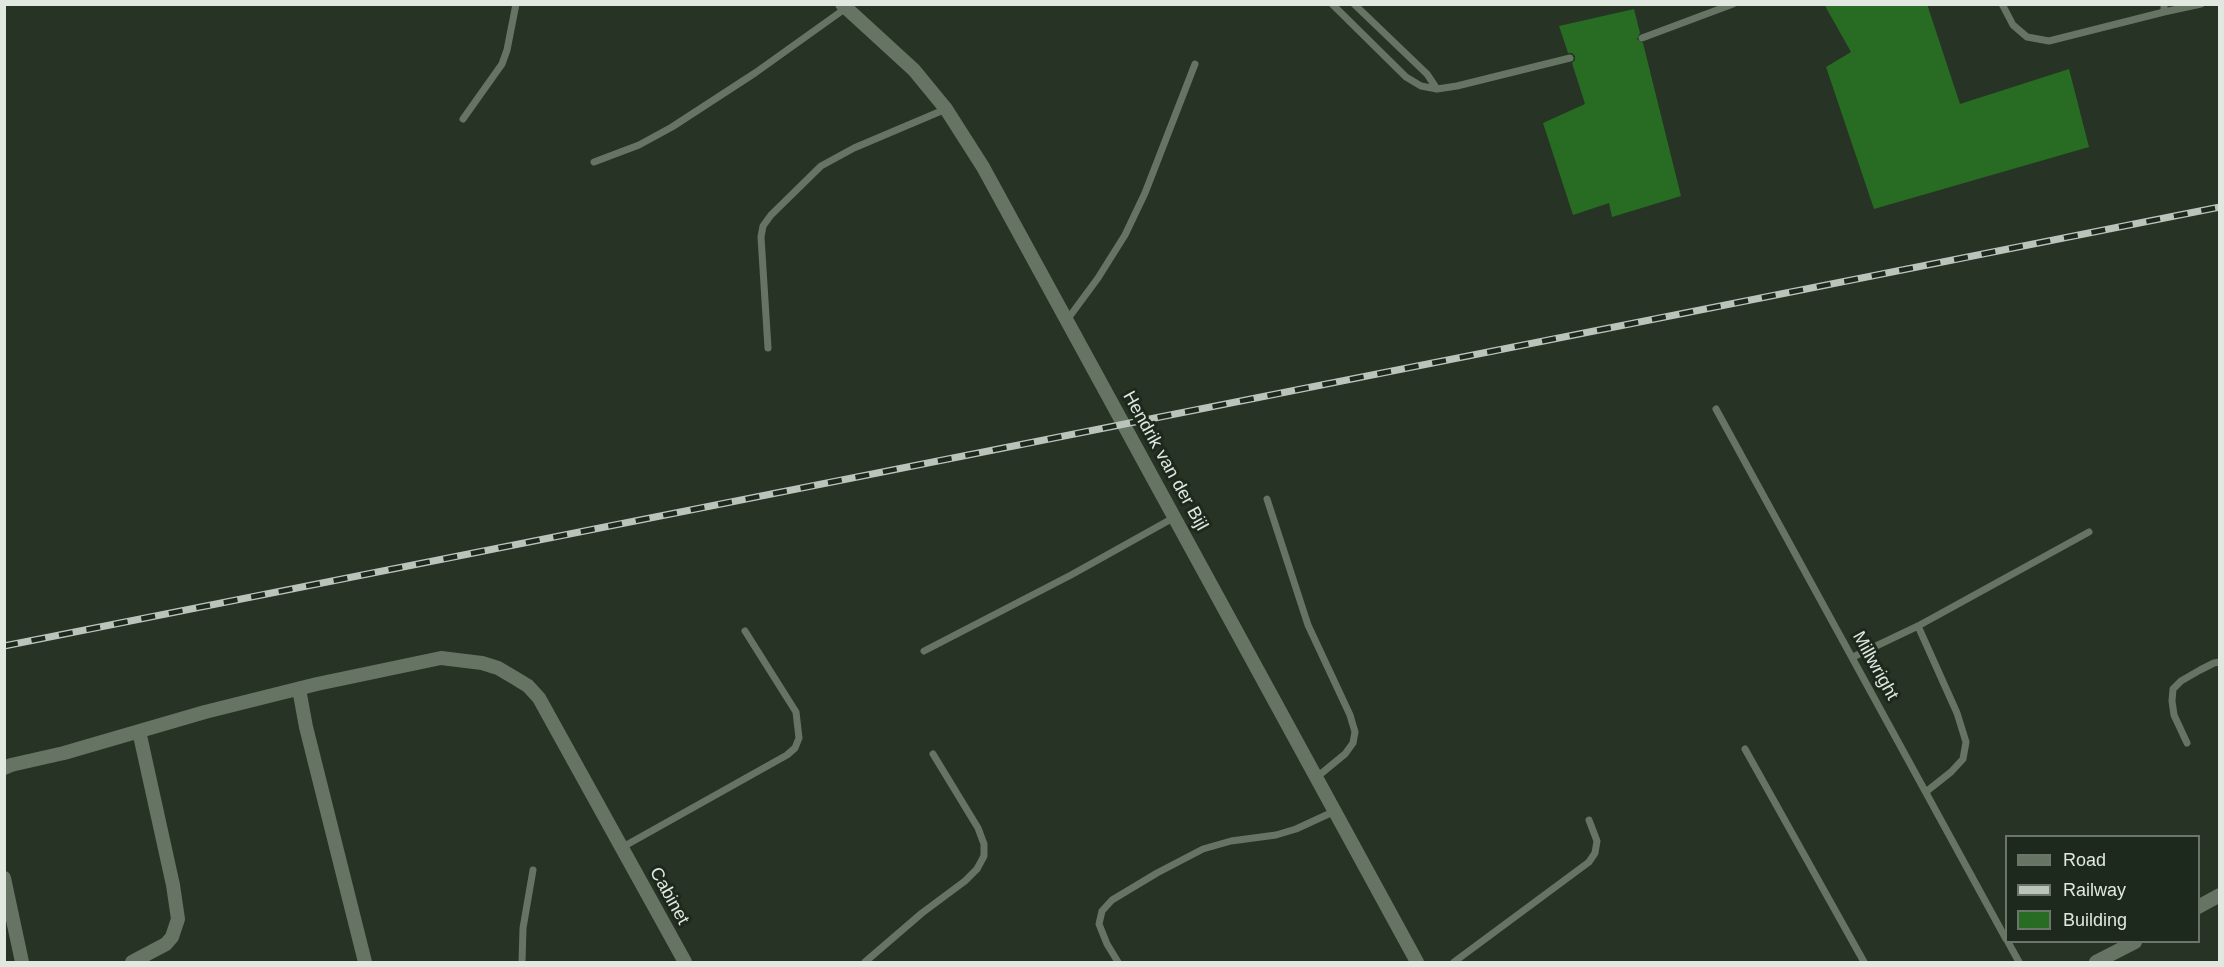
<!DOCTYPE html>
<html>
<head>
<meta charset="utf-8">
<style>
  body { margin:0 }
  #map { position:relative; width:2224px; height:967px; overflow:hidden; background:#273325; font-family:Arial,sans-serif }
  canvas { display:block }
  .frame { position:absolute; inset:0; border:6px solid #e0e8df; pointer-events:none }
  .legend { position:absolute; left:2005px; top:835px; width:195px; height:108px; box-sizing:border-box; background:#1d291c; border:2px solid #6b756a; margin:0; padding:8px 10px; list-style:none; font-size:18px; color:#e0e8df }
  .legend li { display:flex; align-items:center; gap:12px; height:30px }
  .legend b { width:30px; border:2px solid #6b756a }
</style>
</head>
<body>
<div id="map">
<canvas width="2224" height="967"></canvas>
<div class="frame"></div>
<ul class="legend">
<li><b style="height:8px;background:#667464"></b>Road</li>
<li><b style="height:8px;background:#bbc4ba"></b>Railway</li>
<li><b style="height:16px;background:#286b23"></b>Building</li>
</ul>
</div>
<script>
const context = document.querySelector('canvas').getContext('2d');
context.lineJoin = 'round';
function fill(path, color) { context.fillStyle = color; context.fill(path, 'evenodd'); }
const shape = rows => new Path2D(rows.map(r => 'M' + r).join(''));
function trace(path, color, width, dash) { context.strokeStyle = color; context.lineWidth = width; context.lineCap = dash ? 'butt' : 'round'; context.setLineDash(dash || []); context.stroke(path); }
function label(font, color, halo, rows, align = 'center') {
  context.font = font + ' Arial,sans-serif'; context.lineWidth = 6; context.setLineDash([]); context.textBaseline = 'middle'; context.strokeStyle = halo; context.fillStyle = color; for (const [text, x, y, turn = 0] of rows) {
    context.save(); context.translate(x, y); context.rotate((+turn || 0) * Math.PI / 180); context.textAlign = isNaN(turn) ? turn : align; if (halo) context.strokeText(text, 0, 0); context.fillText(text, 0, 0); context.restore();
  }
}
fill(shape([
  [1824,4,1927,4,1960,104,2069,69,2089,147,1874,209,1826,67,1851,52],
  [1634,9,1640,33,1637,39,1643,43,1681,196,1612,217,1609,203,1573,215,1543,123,1585,104,1572,63,1575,60,1575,56,1572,53,1568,53,1559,26]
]), '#286b23');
trace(shape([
  [1332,4,1406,77,1421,86,1437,89,1457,86,1570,58],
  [1354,4,1427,74,1437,89],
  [2002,4,2013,25,2027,37,2049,41,2164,12,2164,4],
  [2164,12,2201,4],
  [1642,38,1733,4],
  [463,119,502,64,507,50,516,4],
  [594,162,639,145,672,127,755,73,846,8],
  [1067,320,1098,278,1125,235,1145,193,1195,64],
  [768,348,761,237,763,226,771,215,821,166,854,148,946,109],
  [1716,409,2006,939],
  [1267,499,1308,625,1350,715,1355,732,1353,743,1345,754,1317,777],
  [1918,626,1957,713,1966,742,1963,759,1951,772,1927,791],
  [924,651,1071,575,1175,517],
  [1853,657,1918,626,2089,532],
  [2187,743,2174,715,2172,701,2173,689,2181,681,2200,670,2214,663,2220,662],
  [1745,749,1864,962],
  [621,848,787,755,795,748,799,738,796,712,745,631],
  [2008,942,2019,962],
  [522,962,523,928,533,870],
  [865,962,922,913,965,881,977,869,984,856,984,844,978,828,933,754],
  [1118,962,1107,944,1099,924,1102,911,1112,900,1157,873,1203,849,1231,841,1276,835,1296,829,1335,811],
  [1454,962,1589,862,1595,853,1597,841,1589,820]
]), '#667464', 7);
trace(shape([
  [842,4,914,70,946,109,983,167,1417,962],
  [299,689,306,727,365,962],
  [4,768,11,765,64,753,205,712,317,684,441,658,482,663,498,668,515,678,528,686,539,698,685,962],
  [4,878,22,962],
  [2198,907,2220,895],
  [132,962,166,944,172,937,178,919,173,885,139,731],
  [2096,962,2135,942]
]), '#667464', 14);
const rail = shape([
  [4,646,2220,207]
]);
trace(rail, '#bbc4ba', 7);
trace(rail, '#1d291c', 4.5, [14]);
label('18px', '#e0e8df', '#1d291c', [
  ["Hendrik van der Bijl",1165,461,61],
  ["Millwright",1875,666,61],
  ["Cabinet",669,896,61]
]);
</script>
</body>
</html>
